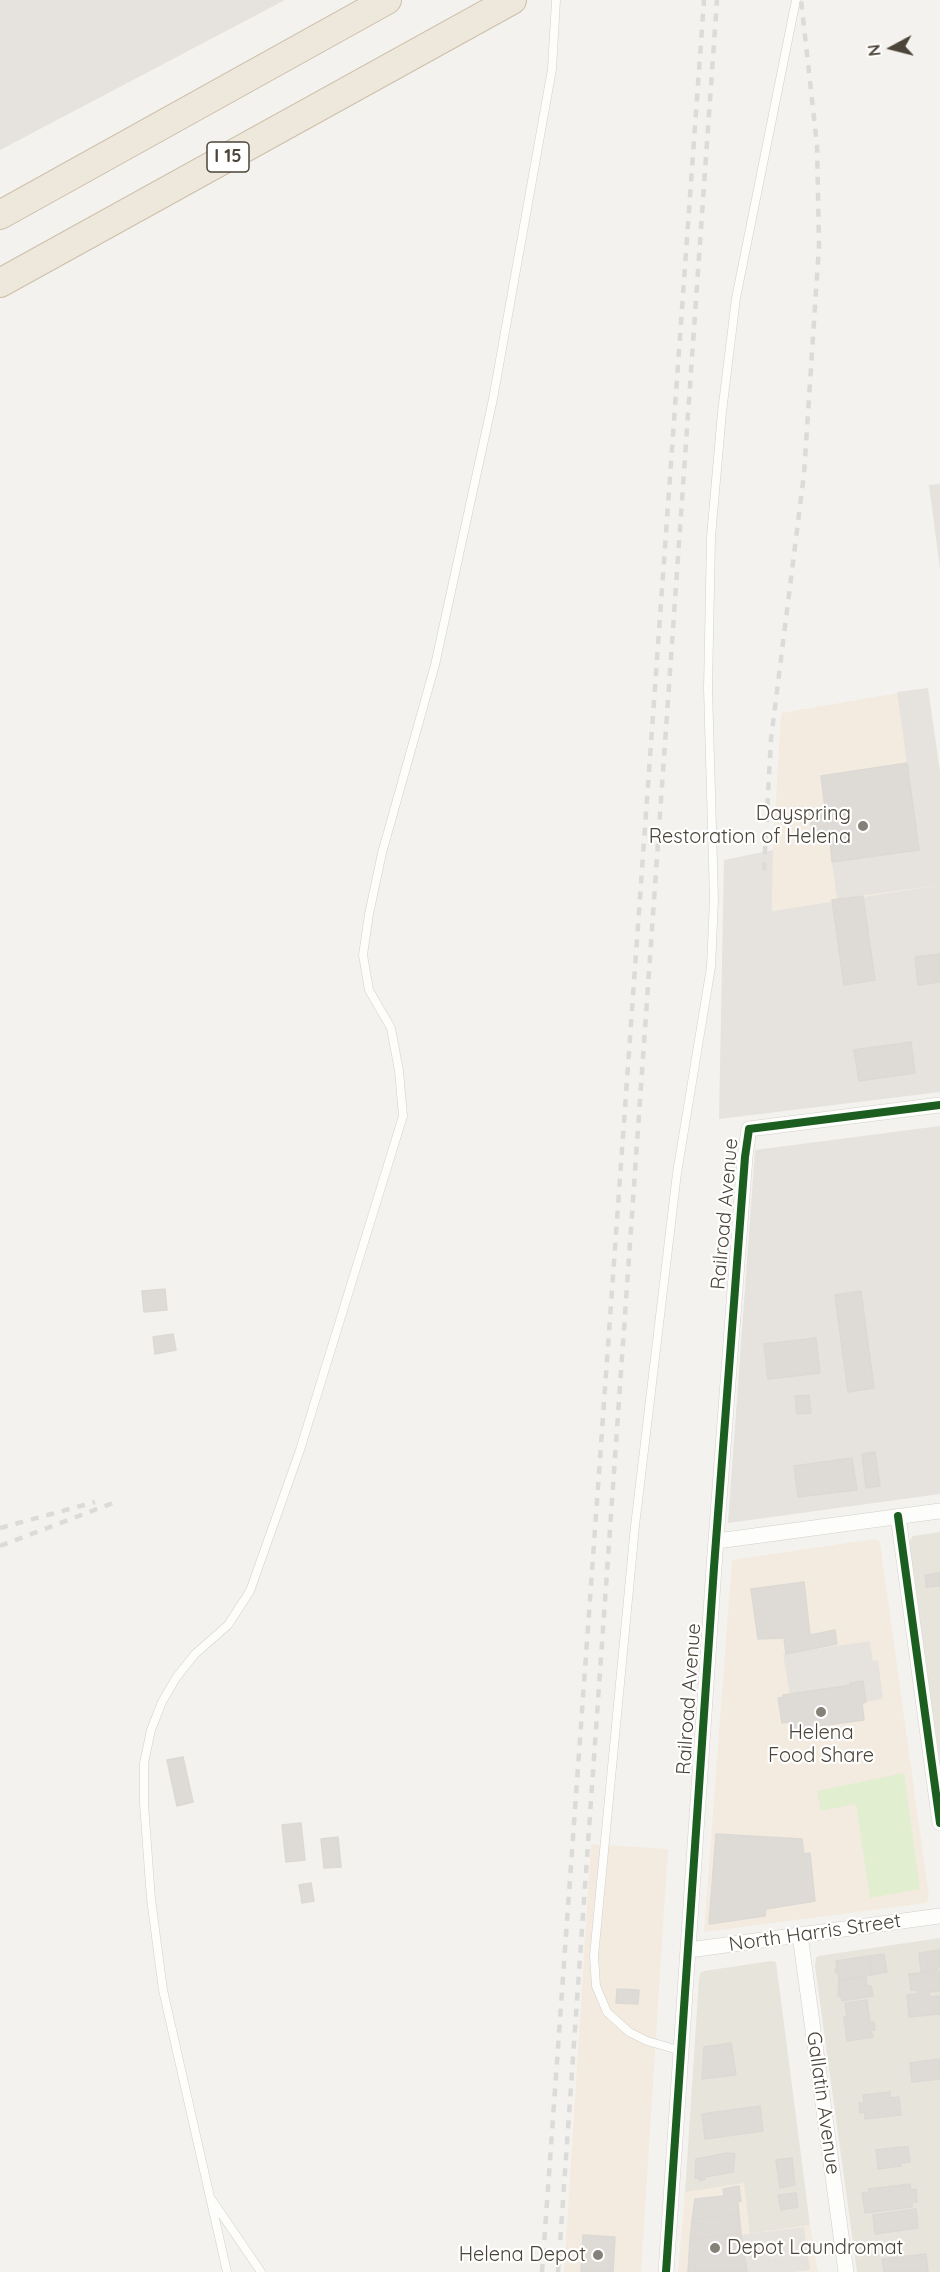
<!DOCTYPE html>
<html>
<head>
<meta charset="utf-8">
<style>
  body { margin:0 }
  #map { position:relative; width:940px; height:2272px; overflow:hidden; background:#f4f2ee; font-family:Quicksand,sans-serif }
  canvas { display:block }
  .north { position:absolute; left:862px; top:18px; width:60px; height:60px; -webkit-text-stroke:4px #fff; paint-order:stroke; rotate:263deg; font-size:16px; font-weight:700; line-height:24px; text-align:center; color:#4b4439 }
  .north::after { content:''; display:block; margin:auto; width:21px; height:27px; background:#4b4439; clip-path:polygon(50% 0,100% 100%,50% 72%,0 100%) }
</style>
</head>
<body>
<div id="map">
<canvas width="940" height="2272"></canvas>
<div class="north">N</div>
</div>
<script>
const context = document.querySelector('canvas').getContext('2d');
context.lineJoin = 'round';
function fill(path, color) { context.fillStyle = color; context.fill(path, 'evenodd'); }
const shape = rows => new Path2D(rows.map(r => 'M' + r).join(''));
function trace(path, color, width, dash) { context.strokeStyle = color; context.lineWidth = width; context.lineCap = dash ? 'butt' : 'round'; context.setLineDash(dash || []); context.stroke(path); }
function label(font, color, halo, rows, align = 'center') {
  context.font = font + ' Quicksand,sans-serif'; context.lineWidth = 4.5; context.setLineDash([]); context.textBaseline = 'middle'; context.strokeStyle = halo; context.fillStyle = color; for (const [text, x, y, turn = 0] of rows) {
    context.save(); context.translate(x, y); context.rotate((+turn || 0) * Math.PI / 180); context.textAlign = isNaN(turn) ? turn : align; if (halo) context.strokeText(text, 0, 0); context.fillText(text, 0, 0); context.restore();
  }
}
fill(shape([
  [940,1532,940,1764,909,1542,913,1536],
  [940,1938,940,2272,857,2272,815,1966,816,1958,818,1956],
  [771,1961,776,1962,810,2225,750,2234,685,2192,699,1979,700,1973,704,1971]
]), '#e7e4dc');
fill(shape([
  [928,688,940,772,940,885,772,911,773,850,781,713],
  [875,1539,880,1542,929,1897,926,1903,704,1932,732,1560],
  [591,1844,668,1849,641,2272,564,2272],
  [744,2183,750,2234,810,2225,818,2272,678,2272,685,2192]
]), '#f3ebdf');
fill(shape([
  [0,0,285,0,0,150],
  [940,484,940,569,929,485],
  [773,850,772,911,940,885,940,1092,719,1119,724,860],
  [940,1126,940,1494,728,1523,755,1150]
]), '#e6e2de');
fill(shape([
  [904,1773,920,1889,870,1898,856,1804,821,1811,817,1791]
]), '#e1eecf');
fill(shape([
  [928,688,940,772,940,885,837,899,832,862,919,849,897,692],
  [870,1641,873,1661,878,1660,883,1699,866,1702,863,1681,851,1683,851,1685,790,1695,783,1654],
  [804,2227,810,2270,794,2272,747,2272,741,2235]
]), '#e6e3df');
const building = shape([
  [907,763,919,850,832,862,830,841,814,843,809,811,825,808,821,776,907,763],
  [863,896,875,980,844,985,832,900,863,896],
  [939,954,940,982,918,985,915,957,939,954],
  [911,1042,915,1073,859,1081,854,1050,911,1042],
  [165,1289,167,1310,144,1312,142,1291,165,1289],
  [861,1291,874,1388,848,1392,835,1295,861,1291],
  [173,1334,176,1350,155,1354,153,1337,173,1334],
  [816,1338,820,1373,768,1379,764,1344,816,1338],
  [809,1395,811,1413,797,1414,795,1396,809,1395],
  [875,1452,880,1486,866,1488,862,1454,875,1452],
  [852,1458,857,1490,798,1497,794,1466,852,1458],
  [940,1573,940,1586,926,1587,925,1575,940,1573],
  [804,1582,810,1635,835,1630,837,1644,786,1654,784,1638,758,1639,751,1589,804,1582],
  [863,1681,866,1702,862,1703,864,1720,790,1730,789,1722,782,1723,778,1698,784,1697,783,1695,851,1685,850,1683,863,1681],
  [183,1757,193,1802,177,1806,167,1760,183,1757],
  [301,1823,305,1860,286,1862,282,1825,301,1823],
  [716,1834,802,1839,804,1854,810,1853,815,1901,766,1909,765,1916,709,1924,716,1834],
  [338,1837,341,1867,324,1868,321,1839,338,1837],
  [311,1883,314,1901,302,1903,299,1885,311,1883],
  [940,1950,940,1967,938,1967,938,1969,921,1972,919,1953,940,1950],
  [884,1954,887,1972,872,1975,869,1956,884,1954],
  [868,1956,871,1975,839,1980,838,1972,836,1973,835,1969,837,1969,836,1961,868,1956],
  [940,1971,940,1991,929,1992,930,1997,940,1996,940,2014,909,2017,907,1995,918,1994,917,1990,911,1990,909,1974,940,1971],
  [866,1977,867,1986,871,1986,873,1996,842,2001,841,1996,838,1996,839,1981,866,1977],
  [617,1989,639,1990,638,2004,616,2003,617,1989],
  [867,2000,870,2023,874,2022,875,2030,871,2030,873,2037,847,2041,844,2017,847,2017,845,2003,867,2000],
  [731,2043,736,2075,702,2079,704,2047,731,2043],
  [940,2059,940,2079,912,2082,910,2063,940,2059],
  [890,2092,890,2098,899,2097,901,2115,865,2119,865,2112,860,2113,859,2103,864,2103,863,2095,890,2092],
  [760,2106,763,2131,705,2139,702,2114,760,2106],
  [900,2147,908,2147,910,2162,901,2163,901,2166,878,2169,876,2150,900,2147],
  [727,2153,735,2154,733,2172,705,2177,705,2179,700,2181,699,2178,695,2178,696,2159,727,2153],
  [792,2158,795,2185,780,2188,776,2160,792,2158],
  [910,2184,911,2190,916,2189,917,2202,912,2202,912,2207,865,2213,862,2193,869,2192,869,2189,910,2184],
  [739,2186,741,2201,738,2202,739,2214,692,2220,695,2199,724,2196,723,2189,739,2186],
  [796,2193,798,2207,781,2210,778,2195,796,2193],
  [916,2209,918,2228,875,2234,873,2215,916,2209],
  [739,2214,741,2233,690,2240,692,2220,739,2214],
  [741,2233,747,2272,688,2272,690,2240,741,2233],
  [583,2235,615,2237,613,2272,581,2272,583,2235],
  [926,2254,928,2272,884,2272,882,2259,926,2254]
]);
fill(building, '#dedbd6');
trace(building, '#dcd9d4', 1.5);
const service = shape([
  [682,2051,647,2041,629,2032,607,2012,596,1986,594,1956,635,1526,677,1173,711,967,714,899,708,688,711,537,722,412,736,298,796,0],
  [212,2200,261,2272],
  [227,2272,163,1990,151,1899,144,1804,144,1763,151,1730,162,1702,176,1678,195,1654,228,1625,250,1591,300,1450,403,1116,399,1071,391,1028,369,990,363,955,369,914,382,853,435,665,493,399,552,69,556,0]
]);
const minor = shape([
  [898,1516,940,1823],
  [717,1541,940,1511],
  [800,1935,846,2272],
  [689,1950,940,1916],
  [666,2272,714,1567,745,1157,749,1129,940,1105]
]);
const motorway = shape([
  [0,215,387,0],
  [0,283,512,0]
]);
trace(service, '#d2d0cb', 9);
trace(minor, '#d2d0cb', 16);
trace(motorway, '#ccbfa9', 30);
trace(service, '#fdfdfc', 8);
trace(minor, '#fdfdfc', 15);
trace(motorway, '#ede8db', 28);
trace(shape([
  [764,870,771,739,804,474,819,246,817,145,801,0],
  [0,1528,95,1502],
  [0,1546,118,1501],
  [542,2272,704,0],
  [558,2272,717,0]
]), '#dbdbda', 4.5, [8, 8]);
trace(shape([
  [898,1516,940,1823],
  [666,2272,714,1567,745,1157,749,1129,940,1105]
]), '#1b5e20', 8);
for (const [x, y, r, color] of [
  [863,826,6,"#868178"],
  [821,1712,6,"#868178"],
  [715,2248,6,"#868178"],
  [598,2255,6,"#868178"]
]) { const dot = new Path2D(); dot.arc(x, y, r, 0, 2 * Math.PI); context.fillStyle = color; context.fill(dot); trace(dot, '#fff', 2); }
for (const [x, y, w] of [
  [228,157,42]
]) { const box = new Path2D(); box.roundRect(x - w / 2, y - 15, w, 30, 4.5); context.fillStyle = '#fff'; context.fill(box); trace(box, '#4b4439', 1.5); }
label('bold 18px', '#4b4439', null, [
  ["I 15",228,157]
]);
label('20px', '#4b4439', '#fff', [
  ["Dayspring",851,814],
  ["Restoration of Helena",851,837],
  ["Helena",821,1733,"center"],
  ["Food Share",821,1756,"center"],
  ["Depot Laundromat",727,2248,"left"],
  ["Helena Depot",586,2255]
], 'right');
label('20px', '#4b4439', '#fff', [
  ["Railroad Avenue",725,1214,-85],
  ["Railroad Avenue",689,1699,-86],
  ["North Harris Street",815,1933,-8],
  ["Gallatin Avenue",823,2103,82]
]);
</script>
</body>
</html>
